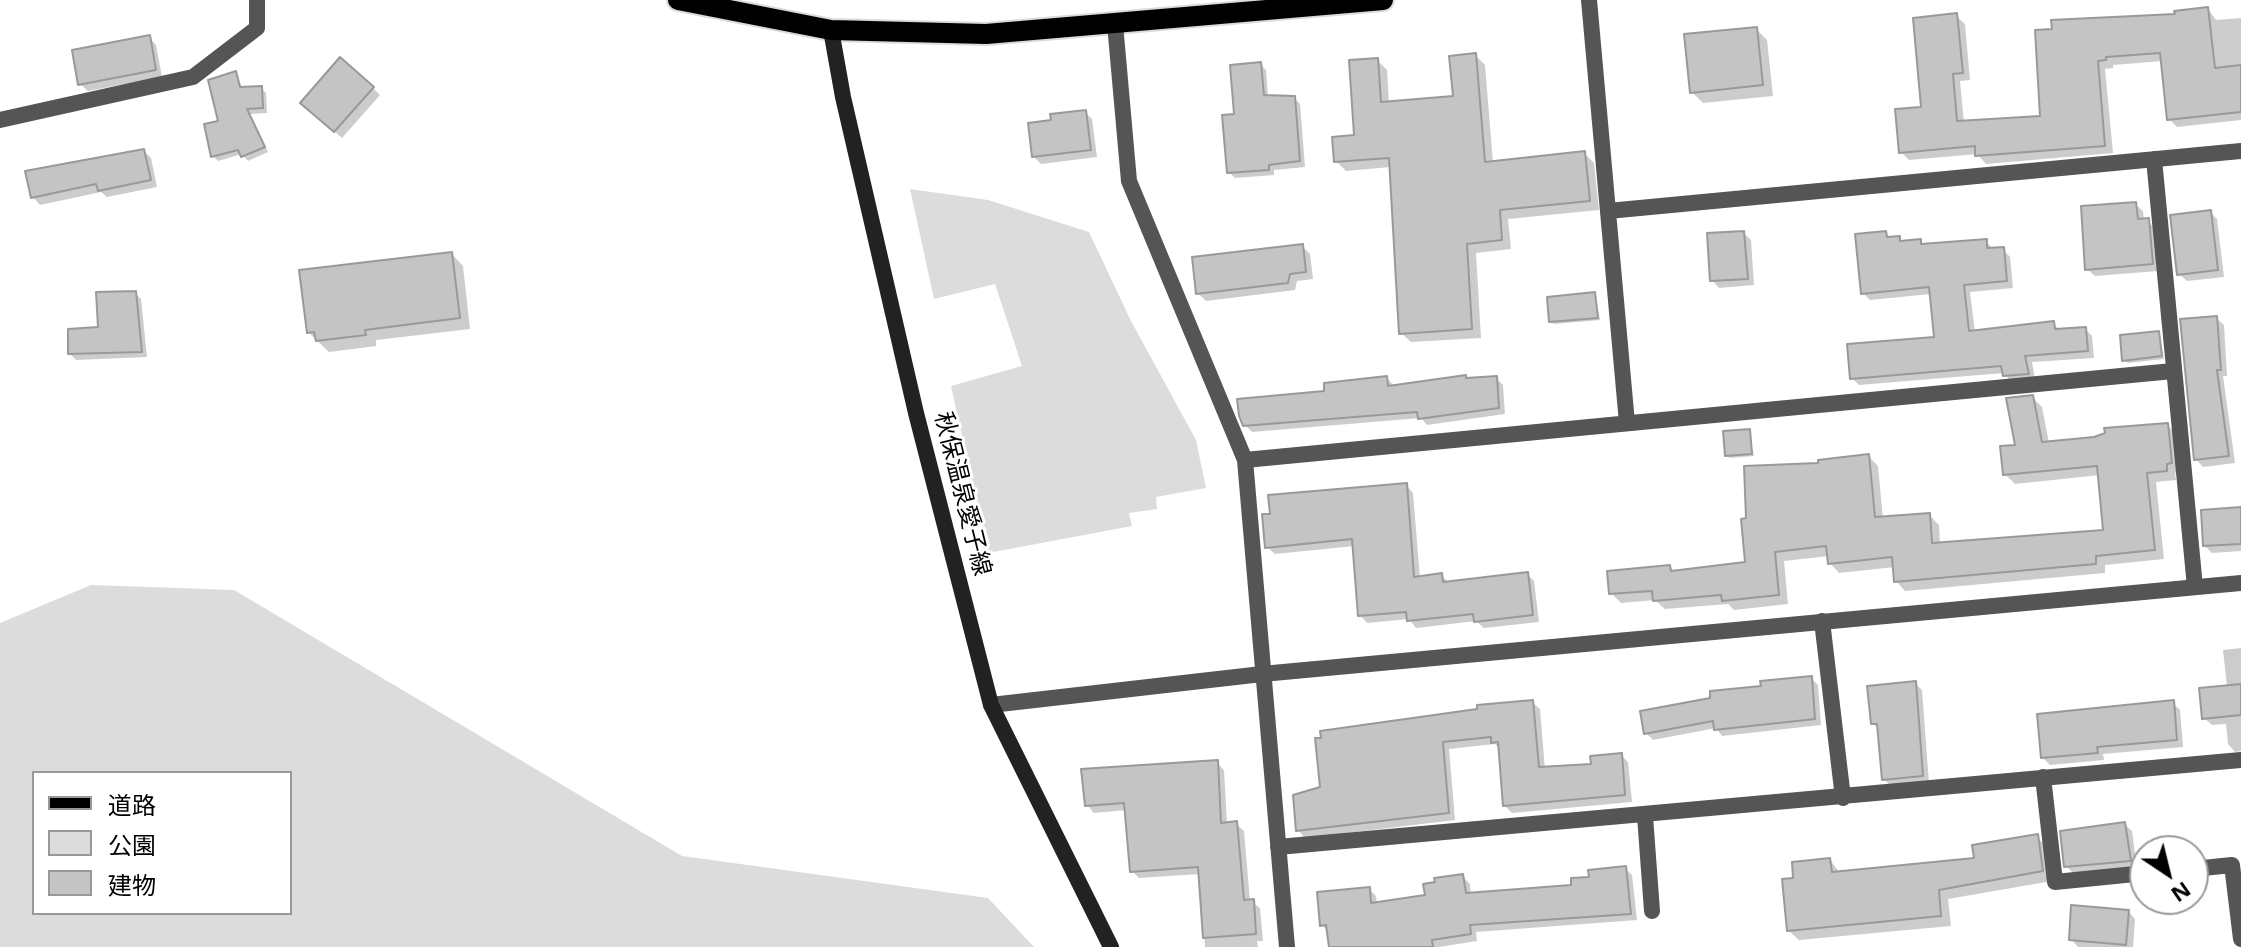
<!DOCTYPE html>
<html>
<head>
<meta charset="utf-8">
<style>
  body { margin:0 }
  #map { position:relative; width:2241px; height:947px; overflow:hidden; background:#fff; font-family:"Open Sans","Noto Sans JP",sans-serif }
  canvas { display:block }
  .legend { position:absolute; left:32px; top:771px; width:260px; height:144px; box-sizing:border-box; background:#fff; border:2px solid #999; margin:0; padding:10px 14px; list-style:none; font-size:24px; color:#000 }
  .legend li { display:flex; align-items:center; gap:16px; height:40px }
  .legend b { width:40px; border:2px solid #999 }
  .north { position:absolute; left:2129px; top:835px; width:80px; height:80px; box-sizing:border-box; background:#fff; border:2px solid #999; border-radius:50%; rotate:145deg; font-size:22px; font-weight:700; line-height:32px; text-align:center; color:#000 }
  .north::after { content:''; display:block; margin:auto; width:28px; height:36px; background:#000; clip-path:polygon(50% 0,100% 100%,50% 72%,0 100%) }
</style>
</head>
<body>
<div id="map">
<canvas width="2241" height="947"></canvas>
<ul class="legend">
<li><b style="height:10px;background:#000"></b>道路</li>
<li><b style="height:22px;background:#dcdcdc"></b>公園</li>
<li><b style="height:22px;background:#c4c4c4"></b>建物</li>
</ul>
<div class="north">N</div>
</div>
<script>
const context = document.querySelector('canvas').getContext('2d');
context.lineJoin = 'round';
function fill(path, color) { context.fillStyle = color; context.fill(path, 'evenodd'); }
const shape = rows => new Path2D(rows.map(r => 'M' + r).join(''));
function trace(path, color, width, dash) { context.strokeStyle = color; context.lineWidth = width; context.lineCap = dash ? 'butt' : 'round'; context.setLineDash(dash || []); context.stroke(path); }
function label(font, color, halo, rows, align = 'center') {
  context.font = font + ' "Open Sans","Noto Sans JP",sans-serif'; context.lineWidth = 6; context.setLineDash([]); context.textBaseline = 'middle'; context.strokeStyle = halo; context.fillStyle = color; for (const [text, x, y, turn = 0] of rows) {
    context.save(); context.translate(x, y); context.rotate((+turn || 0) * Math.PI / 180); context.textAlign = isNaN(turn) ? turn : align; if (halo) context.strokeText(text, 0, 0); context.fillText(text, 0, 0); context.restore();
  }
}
fill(shape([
  [910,189,988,200,1089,232,1131,321,1196,440,1206,488,1156,497,1157,509,1129,513,1132,526,988,553,951,386,1022,366,995,284,934,299],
  [91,585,234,590,682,856,988,898,1034,947,0,947,0,623],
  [34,773,290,773,290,913,34,913]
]), '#dcdcdc');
fill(shape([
  [2208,9,2216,20,2241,18,2241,120,2177,127,2169,119,2163,61,2113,65,2113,68,2105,69,2113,153,1986,164,1977,154,1909,160,1901,152,1923,108,1956,16,1965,24,1970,80,1960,81,1964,123,2042,118,2037,32,2177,16],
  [1756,29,1767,40,1773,96,1703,103,1692,92],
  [149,37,156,45,162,77,88,91,80,84],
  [1475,55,1485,65,1493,163,1584,153,1594,163,1599,210,1508,219,1511,249,1476,253,1481,338,1411,342,1401,333,1391,167,1346,171,1336,161,1356,137,1377,60,1387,70,1389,104,1456,98],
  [1260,64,1266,70,1268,96,1294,98,1300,104,1305,167,1274,170,1274,175,1235,178,1229,172,1237,116],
  [235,73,243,89,261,88,266,93,267,113,250,114,268,152,248,161,242,154,218,161,213,156],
  [373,88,380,95,342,138,310,110],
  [1085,112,1092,119,1097,157,1041,164,1033,156,1053,122],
  [144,151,151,158,157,187,107,197,101,192,40,205,33,197],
  [2135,204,2143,211,2144,220,2155,227,2159,271,2095,276,2087,269],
  [2210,212,2217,219,2224,277,2187,281,2179,274],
  [1744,233,1751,240,1754,285,1719,288,1712,280],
  [1885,233,1891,239,1899,238,1904,243,1920,241,1925,246,1986,241,1993,249,2003,249,2010,257,2013,288,1970,292,1975,332,2053,323,2060,331,2085,329,2092,336,2094,358,2032,362,2035,380,2012,383,2004,373,1859,385,1852,378,1936,339,1931,294,1870,300,1863,293],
  [1302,246,1310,254,1313,279,1297,281,1295,290,1206,301,1198,293],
  [452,254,463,266,470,329,376,340,376,346,329,352,308,332],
  [135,293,141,299,147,357,76,360,70,354],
  [1595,295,1600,320,1554,324,1551,321],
  [2216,318,2224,325,2227,376,2223,376,2235,463,2203,467,2196,459],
  [2159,333,2164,359,2128,363,2124,360],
  [1465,377,1468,380,1496,378,1503,385,1505,414,1427,425,1421,418,1252,432,1245,425,1327,393,1387,378,1394,386],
  [2033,398,2042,407,2049,443,2167,425,2177,434,2181,472,2175,473,2176,480,2156,482,2164,559,2105,565,2105,573,1905,591,1896,581,1895,567,1839,573,1830,563,1829,556,1784,561,1788,604,1734,610,1728,604,1665,609,1655,600,1621,603,1611,593,1670,567,1675,572,1747,564,1820,465,1868,456,1878,466,1883,519,1929,515,1939,525,1940,545,2105,532,2100,475,2015,484,2005,474],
  [1749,431,1754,456,1730,458,1727,455],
  [1406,485,1413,493,1420,578,1441,575,1449,583,1527,574,1534,581,1539,622,1484,628,1476,621,1416,628,1409,619,1367,623,1360,615,1355,546,1275,554,1267,547],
  [2241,509,2241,551,2212,553,2205,546],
  [2241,648,2241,751,2235,752,2228,744,2226,724,2212,725,2204,718,2227,687,2223,650],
  [1811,678,1818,685,1821,725,1722,736,1716,728,1653,740,1646,733,1713,699],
  [1915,683,1922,690,1929,783,1891,786,1884,779,1879,730,1873,723],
  [1532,702,1540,709,1545,770,1593,766,1621,755,1628,762,1632,802,1512,813,1505,806,1501,750,1495,744,1449,749,1455,820,1305,838,1298,830,1322,789],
  [2173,703,2180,710,2183,747,2103,754,2104,760,2050,765,2043,758],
  [1217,763,1224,770,1227,824,1236,824,1244,831,1250,901,1260,908,1263,941,1257,941,1258,947,1205,947,1200,874,1139,878,1132,871,1127,810,1094,813,1087,805],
  [2124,824,2132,831,2137,868,2074,874,2066,866],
  [2037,837,2047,847,2052,881,1948,899,1951,926,1799,940,1788,930,1795,880,1830,860,1840,873,1976,860],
  [1625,868,1632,875,1637,920,1476,932,1477,941,1439,947,1331,947,1329,932,1322,925,1369,889,1376,896,1377,904,1427,897,1463,877,1470,884,1471,895,1573,887],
  [2128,911,2135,919,2133,947,2078,947,2071,939]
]), '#0003');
const building = shape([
  [2208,7,2215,68,2241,65,2241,112,2167,120,2160,53,2106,57,2106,60,2098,61,2105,146,1975,156,1975,146,1899,153,1895,109,1921,107,1913,18,1957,13,1963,73,1953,74,1957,121,2040,116,2035,30,2052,29,2051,20,2175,14,2174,11,2208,7],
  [1757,27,1763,85,1690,93,1684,34,1757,27],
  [150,35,156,70,78,85,72,50,150,35],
  [1476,53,1485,162,1585,151,1590,201,1500,210,1502,240,1467,244,1472,329,1399,334,1389,158,1334,162,1332,137,1354,135,1349,60,1378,58,1381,102,1453,96,1449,56,1476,53],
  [340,57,374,87,334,132,300,103,340,57],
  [1261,62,1264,95,1295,96,1300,161,1269,165,1269,170,1227,173,1222,115,1234,114,1230,65,1261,62],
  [236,71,240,87,262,86,263,108,247,109,265,147,241,157,238,150,211,157,204,124,218,121,208,80,236,71],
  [1086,110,1091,150,1032,157,1028,123,1051,120,1050,114,1086,110],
  [144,149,151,180,98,191,96,184,31,198,25,171,144,149],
  [2136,202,2138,219,2149,218,2153,264,2085,270,2081,206,2136,202],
  [2211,210,2218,270,2177,275,2170,215,2211,210],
  [1744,231,1748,279,1710,281,1707,233,1744,231],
  [1886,231,1887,237,1900,236,1900,241,1921,239,1921,244,1987,239,1987,248,2004,247,2007,281,1964,285,1969,331,2054,321,2055,329,2086,327,2088,351,2025,356,2029,374,2003,376,2001,366,1850,379,1847,344,1934,337,1929,287,1861,294,1855,234,1886,231],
  [1303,244,1306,272,1290,274,1288,283,1196,294,1192,257,1303,244],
  [452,252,460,318,365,330,366,335,316,341,314,332,307,333,299,270,452,252],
  [136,291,142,352,68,354,68,329,98,327,96,292,136,291],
  [1595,292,1598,318,1549,322,1547,297,1595,292],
  [2217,316,2221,370,2217,370,2229,456,2194,460,2180,319,2217,316],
  [2159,331,2162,356,2122,361,2120,335,2159,331],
  [1466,375,1466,378,1497,376,1499,408,1418,419,1417,412,1243,426,1239,416,1237,399,1324,391,1324,383,1387,376,1388,386,1466,375],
  [2033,395,2042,442,2094,437,2105,433,2104,428,2168,423,2172,463,2167,464,2167,471,2147,473,2155,550,2096,556,2096,564,1894,582,1892,557,1828,564,1826,546,1775,552,1779,595,1722,601,1721,595,1653,601,1652,591,1609,594,1607,571,1670,565,1671,571,1745,562,1741,519,1746,518,1744,466,1818,463,1818,460,1869,454,1875,517,1930,513,1932,543,2103,530,2097,466,2003,475,2000,446,2015,445,2006,398,2033,395],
  [1750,429,1752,454,1725,456,1723,431,1750,429],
  [1407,483,1414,577,1442,573,1443,582,1528,572,1533,615,1474,622,1473,614,1407,621,1406,612,1358,616,1352,539,1265,548,1262,514,1270,514,1268,495,1407,483],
  [2241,507,2241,544,2203,546,2201,510,2241,507],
  [1812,676,1815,719,1714,730,1713,721,1644,734,1640,711,1710,698,1710,691,1761,686,1760,681,1812,676],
  [1916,681,1923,776,1882,780,1877,724,1871,724,1867,686,1916,681],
  [2241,684,2241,715,2202,719,2199,688,2241,684],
  [1533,700,1539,767,1591,764,1590,756,1622,753,1625,795,1503,806,1498,742,1491,743,1491,737,1443,742,1449,813,1296,831,1293,795,1320,787,1315,738,1321,738,1320,731,1477,709,1477,705,1533,700],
  [2174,700,2177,740,2097,747,2098,753,2041,758,2037,714,2174,700],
  [1218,760,1221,823,1237,821,1244,900,1254,899,1256,934,1203,938,1198,867,1130,872,1124,803,1085,806,1081,769,1218,760],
  [2125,822,2131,861,2064,867,2060,831,2125,822],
  [2038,834,2043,871,1939,890,1941,916,1787,931,1782,879,1793,878,1792,862,1830,858,1832,872,1974,858,1972,845,2038,834],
  [1626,866,1631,914,1470,925,1471,934,1432,940,1433,947,1329,947,1326,925,1320,926,1317,892,1370,887,1371,903,1425,895,1423,884,1435,882,1434,878,1463,874,1466,893,1571,885,1571,878,1589,877,1588,870,1626,866],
  [2071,905,2129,910,2126,945,2069,940,2071,905]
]);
fill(building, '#c4c4c4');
trace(building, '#999', 2);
const primary = shape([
  [678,0,831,30,986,34,1383,0]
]);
trace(primary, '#dbdbdb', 24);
trace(shape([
  [1589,0,1627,423],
  [1115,24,1129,181,1245,460,1287,947],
  [0,120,193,77,257,28,257,0],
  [2154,159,2195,587],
  [1608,211,2241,151],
  [1245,460,2173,371],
  [1822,621,1843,798],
  [2043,777,2055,882,2145,873],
  [1645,816,1652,911],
  [1278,847,2241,760],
  [2193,869,2232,865,2241,939]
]), '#555', 16);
trace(shape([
  [991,705,1262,674,2241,583]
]), '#555', 16);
trace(shape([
  [831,30,843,97,916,413,991,705,1111,947]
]), '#222', 16);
trace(primary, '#000', 20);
label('24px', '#000', '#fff', [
  ["秋保温泉愛子線",962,494,76]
]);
</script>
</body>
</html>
